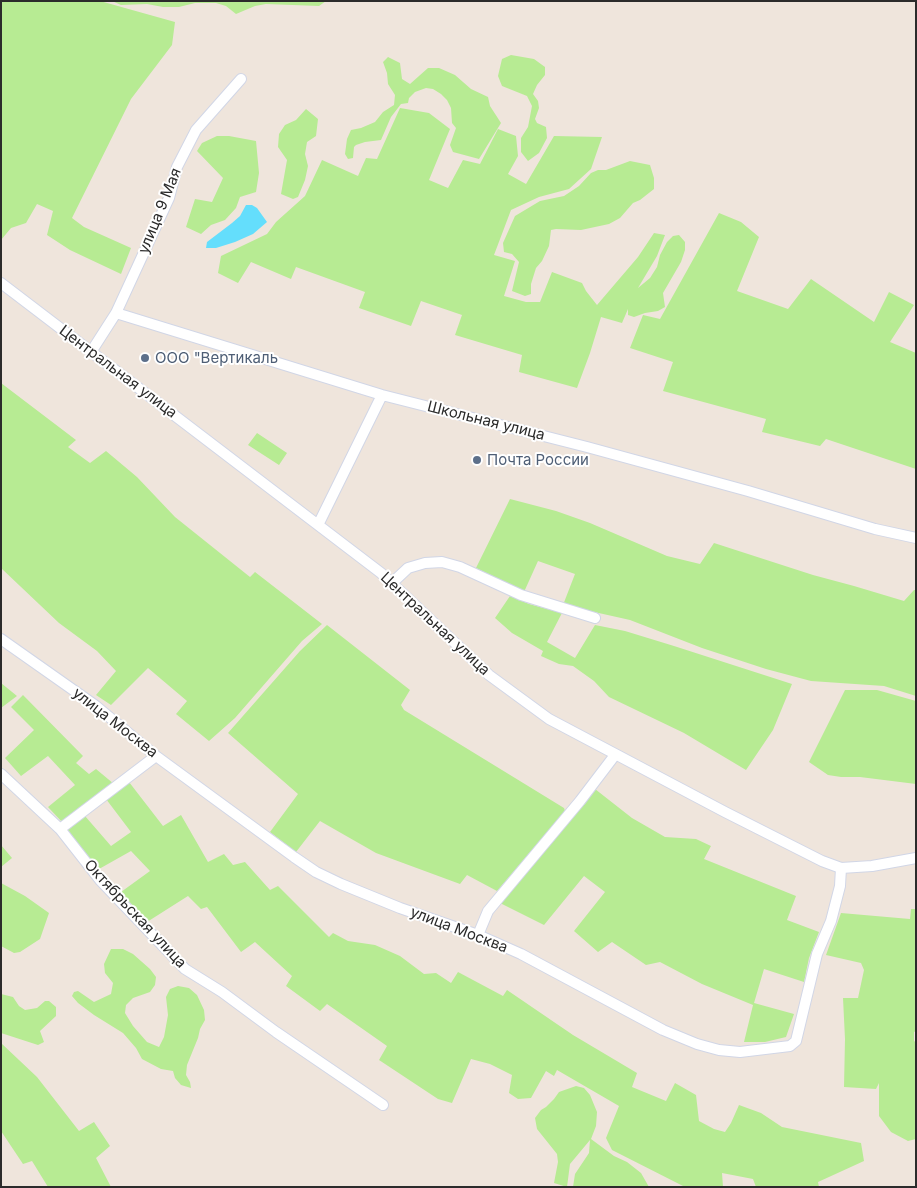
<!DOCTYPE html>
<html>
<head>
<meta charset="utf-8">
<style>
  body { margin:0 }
  #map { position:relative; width:917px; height:1188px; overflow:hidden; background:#efe5dc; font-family:Inter,sans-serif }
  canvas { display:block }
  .frame { position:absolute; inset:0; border:2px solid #2b2b2b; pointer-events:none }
</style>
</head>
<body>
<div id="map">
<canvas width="917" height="1188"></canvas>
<div class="frame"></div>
</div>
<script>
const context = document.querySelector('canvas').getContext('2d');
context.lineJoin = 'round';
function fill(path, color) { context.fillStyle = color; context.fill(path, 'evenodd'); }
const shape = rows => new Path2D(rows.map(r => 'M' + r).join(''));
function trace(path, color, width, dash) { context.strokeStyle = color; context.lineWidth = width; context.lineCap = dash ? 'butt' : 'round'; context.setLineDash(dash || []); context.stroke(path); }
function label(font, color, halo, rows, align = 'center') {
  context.font = font + ' Inter,sans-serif'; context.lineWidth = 4; context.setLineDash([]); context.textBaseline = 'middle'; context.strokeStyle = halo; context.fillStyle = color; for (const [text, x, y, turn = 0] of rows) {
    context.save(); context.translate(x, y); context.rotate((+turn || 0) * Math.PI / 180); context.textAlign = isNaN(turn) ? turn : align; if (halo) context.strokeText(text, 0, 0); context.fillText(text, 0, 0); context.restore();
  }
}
fill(shape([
  [3,1,100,1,175,22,172,45,131,99,72,218,84,227,131,248,121,274,70,250,47,235,53,211,37,204,26,223,11,228,1,240,1,4],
  [112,1,326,1,319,6,266,4,255,6,236,14,226,6,216,3,195,3,179,7,163,7,147,4,121,5],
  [511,55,534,59,545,67,545,75,537,85,533,94,538,101,539,108,535,119,537,123,546,127,547,138,539,153,528,161,521,152,521,138,528,127,532,106,527,96,502,86,498,76,502,59],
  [388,57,400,63,402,79,410,84,428,68,439,68,455,75,471,89,488,97,490,106,501,123,479,159,453,152,450,145,456,128,452,123,451,108,447,100,441,94,433,89,426,88,415,92,409,98,408,103,401,104,391,117,381,140,365,142,356,145,354,147,353,158,348,159,345,154,347,139,351,130,361,128,375,122,383,112,394,105,395,95,388,84,387,73,383,62],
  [400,108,429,113,450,129,429,180,448,188,463,160,480,164,498,129,516,136,518,156,508,174,526,184,554,136,602,137,591,169,569,189,539,197,511,210,494,255,515,261,504,296,526,302,540,302,552,272,582,283,586,291,597,305,638,257,654,233,665,235,657,256,638,288,650,278,657,267,660,255,667,242,673,236,679,235,685,242,685,250,681,262,663,293,665,307,658,311,645,313,634,317,628,315,628,309,622,323,601,317,590,353,577,388,519,372,522,355,455,335,462,315,421,301,411,326,359,308,365,292,296,267,291,279,251,262,238,283,218,273,221,256,267,234,276,222,305,196,322,160,358,176,366,158,377,159],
  [306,109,318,119,316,136,307,142,305,154,308,166,305,180,298,197,293,199,281,194,287,160,278,147,279,134,285,125,296,120],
  [217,136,229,136,256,141,259,173,256,192,240,197,236,208,225,220,211,225,201,234,186,227,195,199,212,202,223,178,197,151,202,143],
  [630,161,650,165,654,178,654,189,640,200,633,203,620,218,609,224,581,230,556,229,551,230,549,246,542,261,536,268,531,284,531,294,525,296,512,291,519,262,512,254,504,252,503,243,515,216,540,201,564,196,579,186,591,173,598,170,606,170],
  [719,213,741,222,759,237,737,291,788,309,811,279,874,322,889,292,914,305,890,342,916,353,916,469,826,439,820,446,762,432,766,419,663,391,673,362,630,348,643,315,660,319],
  [1,383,76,440,68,447,90,463,106,451,137,477,175,517,250,577,255,572,322,624,302,641,235,718,209,741,176,714,187,701,148,668,111,705,96,695,116,671,97,651,59,623,1,568],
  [257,433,287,453,279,465,248,445],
  [510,499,556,511,590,523,667,556,700,564,714,543,813,575,854,586,904,601,914,590,916,590,916,696,884,686,811,681,766,669,702,648,630,620,563,605,575,574,538,561,524,592,476,568],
  [510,596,529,604,562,613,547,642,575,658,595,625,625,631,674,646,792,684,773,730,746,770,684,733,609,697,594,681,573,666,559,664,541,656,543,651,512,633,495,618],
  [327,625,410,690,401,705,404,710,564,808,565,811,497,891,467,875,460,884,376,853,320,821,296,852,270,832,298,794,228,733,300,651],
  [1,683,17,696,1,708],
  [845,690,877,690,916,701,916,784,860,777,841,777,828,775,809,762],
  [23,695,83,756,76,763,89,774,96,769,114,784,62,822,48,807,75,785,48,756,21,776,5,758,34,730,11,707],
  [129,782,163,826,181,815,208,862,224,854,233,865,245,862,270,890,278,886,329,937,333,933,348,941,375,945,400,956,424,974,436,973,451,983,458,972,503,996,507,990,573,1035,637,1073,632,1087,666,1101,675,1083,696,1095,699,1121,714,1129,725,1132,731,1123,739,1105,761,1113,782,1127,861,1143,864,1161,818,1182,819,1187,756,1187,753,1179,722,1173,723,1187,685,1187,612,1150,606,1138,619,1106,557,1070,554,1076,546,1071,531,1098,518,1099,509,1093,512,1075,490,1064,471,1059,452,1103,438,1099,379,1060,387,1046,327,1004,320,1011,286,986,292,976,255,942,241,952,207,907,201,909,188,896,147,922,121,892,150,871,131,851,99,869,66,831,85,816,111,846,131,832,106,799],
  [595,789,632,818,665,837,696,839,711,846,704,859,796,896,787,920,819,932,809,958,804,982,764,969,754,1003,794,1014,786,1037,765,1042,744,1042,753,1005,702,984,660,962,646,965,612,942,598,952,574,931,605,892,584,876,544,925,500,903],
  [1,845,12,858,1,867],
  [1,883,25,896,49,913,40,939,20,952,14,953,1,946],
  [911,909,916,909,916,1031,914,1032,914,1042,916,1039,916,1139,908,1141,891,1132,879,1116,879,1083,876,1089,844,1087,845,1039,843,998,858,998,864,970,861,963,826,955,841,913,910,919],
  [111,949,123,949,133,954,150,969,156,977,155,985,150,992,133,998,126,1005,125,1013,133,1026,147,1042,159,1047,164,1037,168,1015,166,997,170,989,178,986,189,988,197,995,204,1010,205,1020,200,1029,198,1038,187,1065,186,1075,190,1082,191,1088,181,1085,175,1078,173,1071,161,1069,142,1059,136,1048,123,1033,94,1015,78,1003,72,996,74,992,78,991,94,1002,111,994,113,983,105,973,104,964],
  [1,994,13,997,19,1006,25,1010,37,1008,45,1001,49,1001,56,1007,56,1016,40,1031,44,1042,38,1045,1,1033],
  [1,1043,37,1077,79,1131,94,1122,110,1146,96,1158,111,1187,48,1187,32,1161,23,1164,1,1131],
  [576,1086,584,1088,590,1095,597,1112,596,1126,591,1139,614,1156,627,1162,641,1173,649,1187,573,1187,575,1174,589,1153,590,1140,570,1164,567,1187,554,1183,558,1162,557,1154,537,1129,535,1118,541,1110,546,1107,554,1099,559,1092]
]), '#b7eb93');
fill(shape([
  [246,205,252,205,257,208,267,222,253,234,235,242,216,248,206,248,207,242,232,223,240,216]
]), '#64defc');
const minor = shape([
  [1,283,381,573,489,675,549,719,725,812,822,861,841,868,872,866,916,858],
  [116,313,382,395,587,447,748,491,875,529,916,538],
  [91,352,116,313,169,198,177,167,196,130,241,79],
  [318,525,382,395],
  [392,583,408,568,425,563,442,562,460,567,521,595,595,618],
  [1,639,96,706,156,756,294,857,316,872,341,884,400,908,478,935,521,954,663,1030,697,1044,719,1050,740,1052,790,1046,796,1041,817,954,831,921,840,886,841,868],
  [1,774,60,829,100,880,185,969,222,992,276,1032,383,1105],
  [60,829,156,756],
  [478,935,488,911,580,801,615,755]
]);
trace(minor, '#d1d6e6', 12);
trace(minor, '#fff', 10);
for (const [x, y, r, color] of [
  [145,358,5,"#5c6f8a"],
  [477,460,5,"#5c6f8a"]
]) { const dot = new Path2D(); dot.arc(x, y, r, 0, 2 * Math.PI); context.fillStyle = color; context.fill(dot); trace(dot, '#fff', 2); }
label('15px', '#2b2b2b', '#fff', [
  ["улица 9 Мая",160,211,-68],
  ["Центральная улица",118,372,37],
  ["Школьная улица",486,421,14],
  ["Центральная улица",435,624,43],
  ["улица Москва",115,723,38],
  ["Октябрьская улица",135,914,47],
  ["улица Москва",459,930,21]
]);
label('15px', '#4e5e75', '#fff', [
  ["ООО \"Вертикаль",155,358],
  ["Почта России",487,460]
], 'left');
</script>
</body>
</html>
